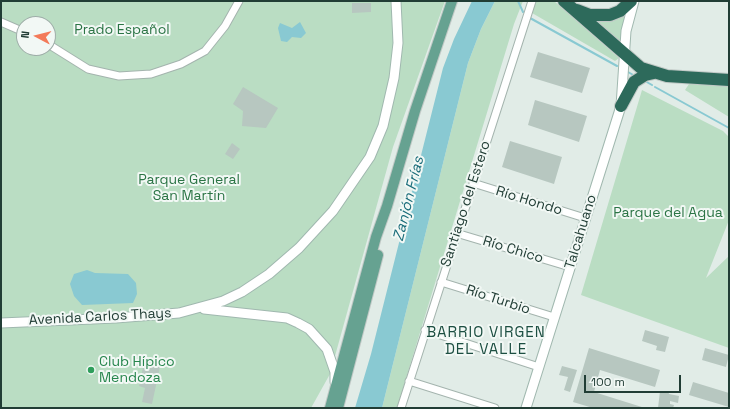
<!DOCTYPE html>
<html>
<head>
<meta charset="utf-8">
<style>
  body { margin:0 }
  #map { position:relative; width:730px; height:409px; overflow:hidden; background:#e1ece7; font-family:"Space Grotesk",sans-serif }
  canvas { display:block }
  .frame { position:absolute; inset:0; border:2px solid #213d35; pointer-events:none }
  .north { position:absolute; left:16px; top:16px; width:40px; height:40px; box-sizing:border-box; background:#f2f8f5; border:1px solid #9eada8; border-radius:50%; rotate:277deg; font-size:11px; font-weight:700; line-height:16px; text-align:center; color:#213d35 }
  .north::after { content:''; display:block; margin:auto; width:14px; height:18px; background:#f37a59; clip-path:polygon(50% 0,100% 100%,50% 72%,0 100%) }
  .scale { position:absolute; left:584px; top:375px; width:97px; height:18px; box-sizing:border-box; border:2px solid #213d35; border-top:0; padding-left:5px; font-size:12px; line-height:14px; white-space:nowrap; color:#213d35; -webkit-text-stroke:3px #f2f8f5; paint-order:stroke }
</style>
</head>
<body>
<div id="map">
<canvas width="730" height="409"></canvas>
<div class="frame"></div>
<div class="north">N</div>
<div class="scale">100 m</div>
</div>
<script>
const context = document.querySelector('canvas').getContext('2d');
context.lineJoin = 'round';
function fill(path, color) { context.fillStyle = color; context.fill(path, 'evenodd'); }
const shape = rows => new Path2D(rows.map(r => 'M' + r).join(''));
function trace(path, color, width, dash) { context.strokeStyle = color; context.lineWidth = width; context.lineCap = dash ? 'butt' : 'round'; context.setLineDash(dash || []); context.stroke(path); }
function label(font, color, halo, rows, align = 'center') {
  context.font = font + ' "Space Grotesk",sans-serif'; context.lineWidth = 4; context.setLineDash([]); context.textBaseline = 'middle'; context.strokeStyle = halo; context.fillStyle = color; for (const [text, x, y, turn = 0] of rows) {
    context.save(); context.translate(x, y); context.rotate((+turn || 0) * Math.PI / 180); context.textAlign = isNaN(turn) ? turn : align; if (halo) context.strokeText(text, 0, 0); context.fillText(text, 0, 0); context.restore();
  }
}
fill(shape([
  [1,1,445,1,393,147,330,374,311,408,1,408],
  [24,24,48,24,48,48,24,48],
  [495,1,523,1,514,24,397,408,382,408,468,63,481,29],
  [536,1,554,1,619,58,615,61,532,13],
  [626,11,622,28,621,43,595,20],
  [697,83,729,85,729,117,685,90,689,84],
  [642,90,723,131,729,137,729,220,706,278,729,256,729,348,581,295]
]), '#baddc3');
fill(shape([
  [472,1,495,1,481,29,468,63,382,408,355,408,371,354,443,68,454,39],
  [300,22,306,33,301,38,292,37,287,42,281,41,278,28,280,23,292,28],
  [87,270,95,273,128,274,136,283,137,294,133,303,82,305,74,296,70,284,74,274]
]), '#89c9d2');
trace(shape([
  [518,1,523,12],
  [530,18,617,66],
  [628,72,635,76],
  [645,81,652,85],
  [655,87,729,128]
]), '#89c9d2', 2);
fill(shape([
  [352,3,371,3,371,12,352,13],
  [538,52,590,68,582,93,530,77],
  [243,87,278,108,266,128,242,126,243,111,233,104],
  [535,100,587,116,579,142,528,125],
  [510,141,562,157,554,184,502,167],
  [232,143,240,149,233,159,225,154],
  [645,330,669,337,665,352,656,350,657,346,642,341],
  [589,348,660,370,655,387,600,370,594,392,645,408,593,408,573,402],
  [705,348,729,355,726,367,702,360],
  [145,358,161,362,152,404,142,402,145,388,139,386],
  [562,366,577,370,570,392,564,390,568,377,559,375],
  [693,382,729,393,729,407,689,395],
  [660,391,668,393,668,391,669,394,679,396,678,403,670,401,670,404,674,405,673,408,658,408]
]), '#b7c7c0');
const street = shape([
  [1,22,24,32],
  [48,44,88,69,119,76,151,74,181,64,205,51,225,26,239,1],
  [473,183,585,218],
  [456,233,570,267],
  [441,282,554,317],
  [425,330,539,367],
  [409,381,495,408],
  [401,408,532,1]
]);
const secondary = shape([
  [204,309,287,318,298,323,309,329,327,349,335,372,335,382],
  [1,323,116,318,179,313,223,301,242,292,269,274,299,248,333,211,370,157,383,126,394,78,398,43,396,1],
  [526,408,621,106,626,31,634,1]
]);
const primary = shape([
  [330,408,376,237,387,206,415,111,452,1],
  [338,408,378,255]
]);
const highway = shape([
  [564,1,641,68,667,76,729,80],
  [577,10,590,15,610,15,620,11,631,1],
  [621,106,634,82,645,75,654,73]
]);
trace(street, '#a4b4ae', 9);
trace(secondary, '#a0b8af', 11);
trace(primary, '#c1c9c6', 12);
trace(highway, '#c1c9c6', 14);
trace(street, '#fff', 7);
trace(secondary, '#fff', 9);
trace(primary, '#66a291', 10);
trace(highway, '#2d6a5b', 12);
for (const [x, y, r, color] of [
  [91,370,4,"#2e9e5b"]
]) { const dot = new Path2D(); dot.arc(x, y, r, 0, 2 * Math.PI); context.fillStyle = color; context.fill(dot); trace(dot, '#f2f8f5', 1.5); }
label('14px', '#2b7445', '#f2f8f5', [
  ["Prado Español",122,30],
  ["Parque General",189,180],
  ["San Martín",189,196],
  ["Parque del Agua",668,213]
]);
label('14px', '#213d35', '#f2f8f5', [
  ["Río Hondo",529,201,17],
  ["Santiago del Estero",466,204,-72],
  ["Talcahuano",581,232,-73],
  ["Río Chico",513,250,17],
  ["Río Turbio",498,300,18],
  ["Avenida Carlos Thays",100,317,-3]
]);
label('14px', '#27864d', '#f2f8f5', [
  ["Club Hípico",99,362],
  ["Mendoza",99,378]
], 'left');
label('italic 15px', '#1b6d7a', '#f2f8f5', [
  ["Zanjón Frías",409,199,-76]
]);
context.letterSpacing = '1px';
label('15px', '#1d4f42', '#f2f8f5', [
  ["BARRIO VIRGEN",486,333],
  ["DEL VALLE",486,350]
]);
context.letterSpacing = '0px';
</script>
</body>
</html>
